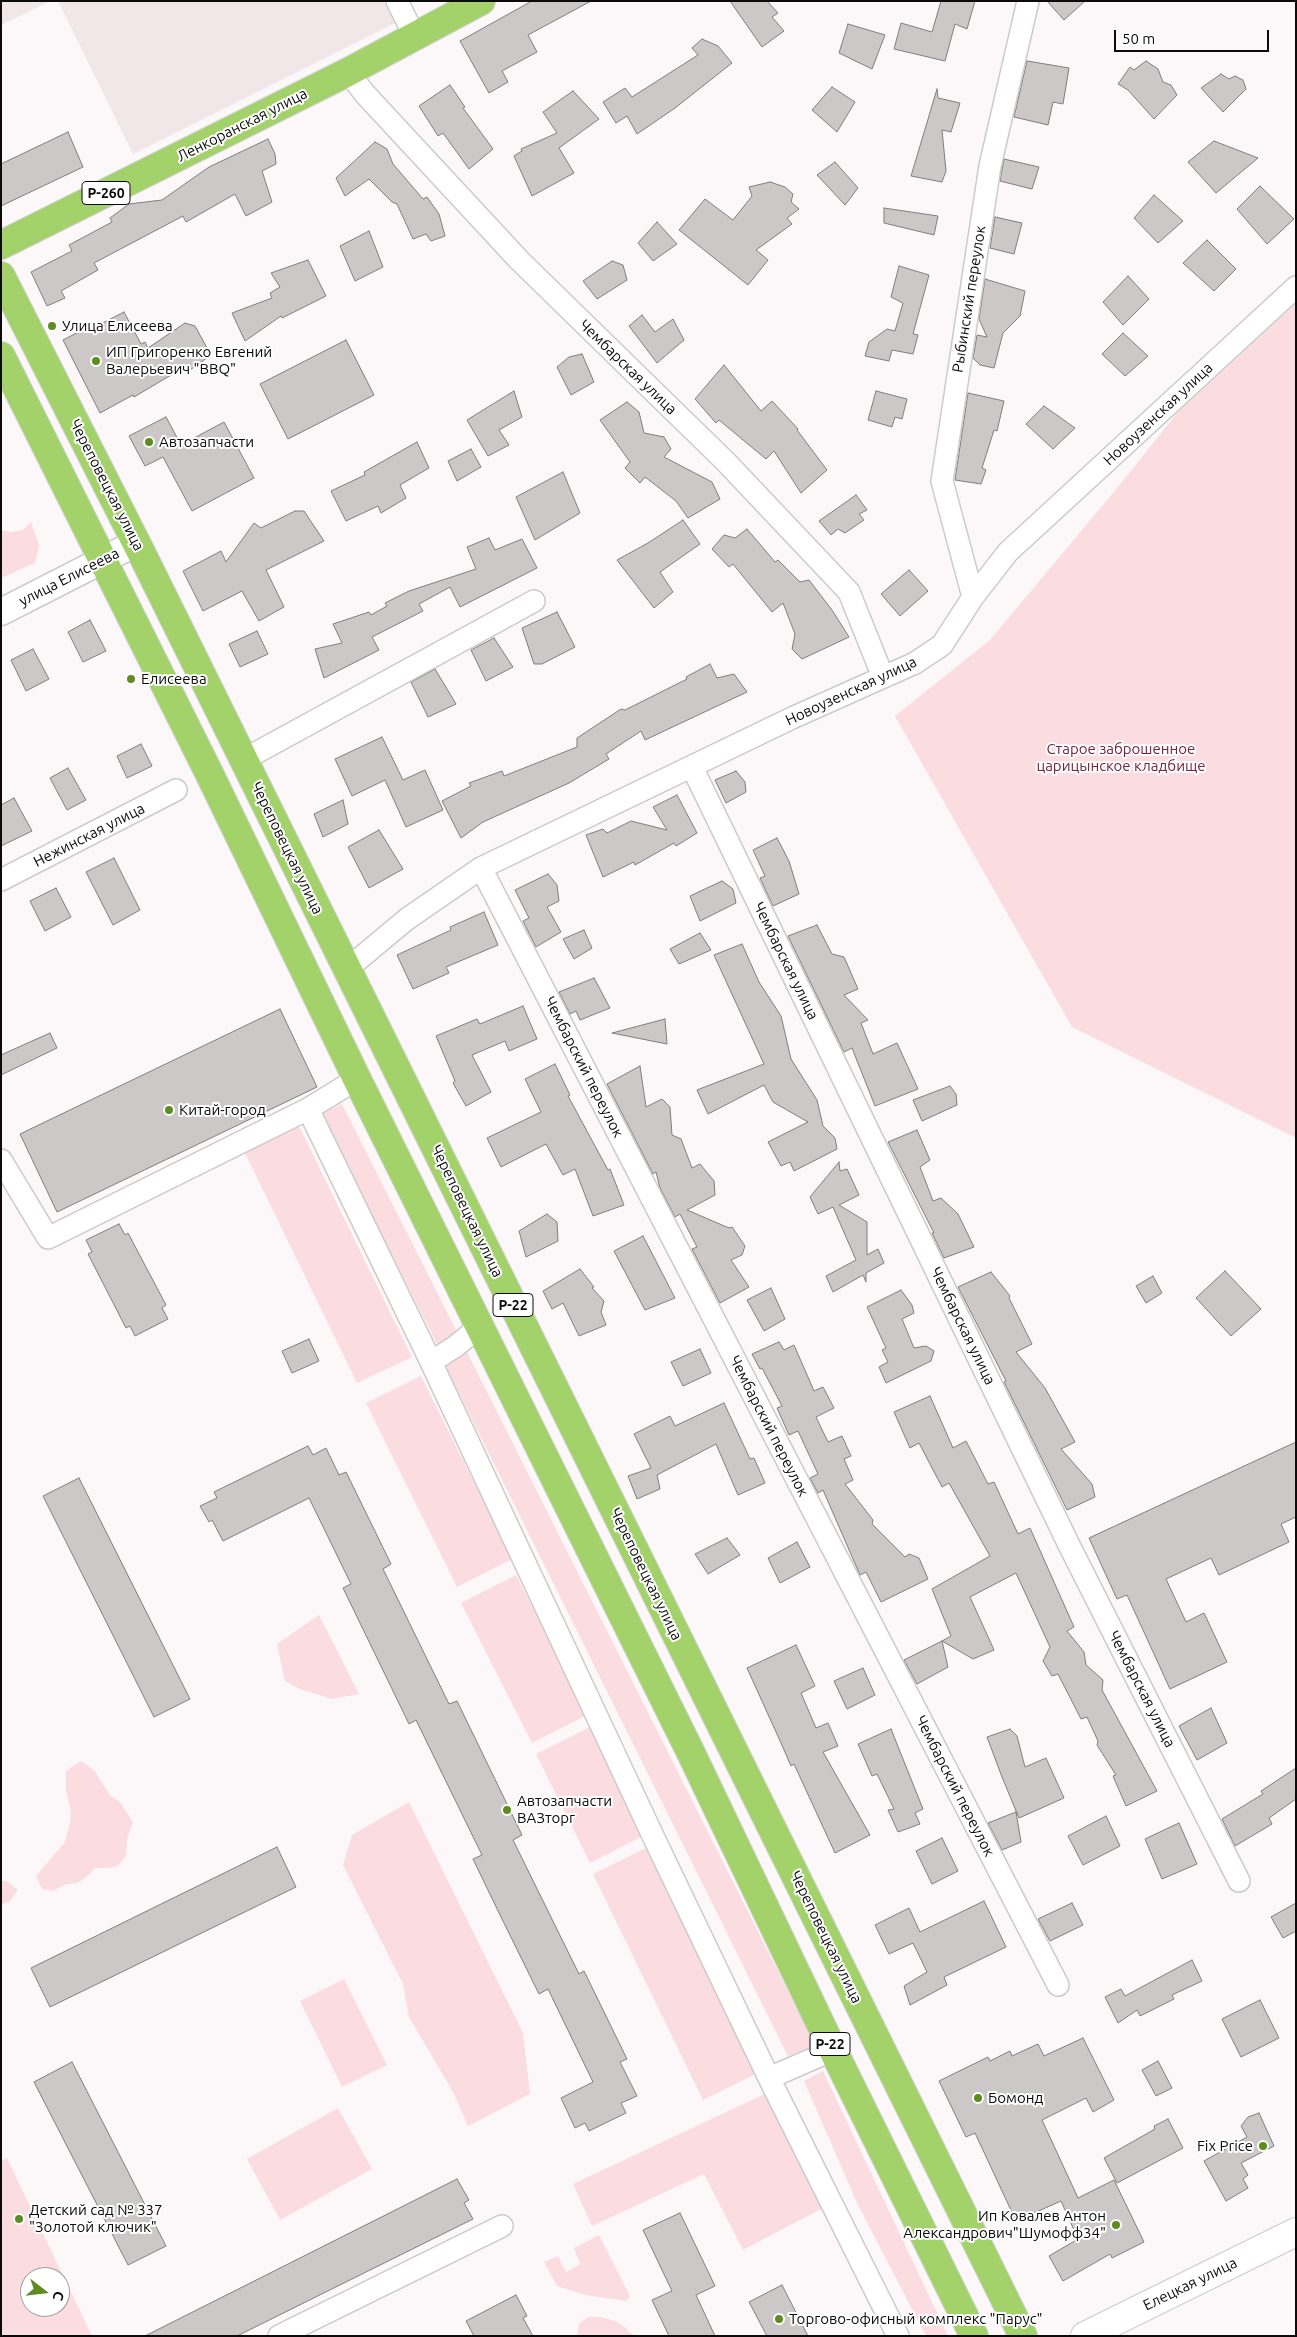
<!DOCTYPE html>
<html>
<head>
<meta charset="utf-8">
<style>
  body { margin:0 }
  #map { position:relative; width:1297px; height:2337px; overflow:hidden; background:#fcf8f9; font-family:Ubuntu,sans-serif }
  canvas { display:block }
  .frame { position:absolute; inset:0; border:2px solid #0c0b0b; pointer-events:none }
  .north { position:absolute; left:20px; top:2267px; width:50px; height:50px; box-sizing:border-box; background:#fff; border:1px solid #9e9d9d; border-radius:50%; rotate:106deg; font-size:14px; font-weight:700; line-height:20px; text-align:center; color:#0c0b0b }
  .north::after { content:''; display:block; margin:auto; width:18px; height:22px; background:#5e8c20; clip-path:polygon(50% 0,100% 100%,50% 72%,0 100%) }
  .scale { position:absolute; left:1114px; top:30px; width:155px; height:22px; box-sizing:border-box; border:2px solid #0c0b0b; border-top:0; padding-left:6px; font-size:15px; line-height:18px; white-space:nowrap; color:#0c0b0b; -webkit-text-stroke:4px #fff; paint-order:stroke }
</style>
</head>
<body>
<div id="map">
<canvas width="1297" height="2337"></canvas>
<div class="frame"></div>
<div class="north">С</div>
<div class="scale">50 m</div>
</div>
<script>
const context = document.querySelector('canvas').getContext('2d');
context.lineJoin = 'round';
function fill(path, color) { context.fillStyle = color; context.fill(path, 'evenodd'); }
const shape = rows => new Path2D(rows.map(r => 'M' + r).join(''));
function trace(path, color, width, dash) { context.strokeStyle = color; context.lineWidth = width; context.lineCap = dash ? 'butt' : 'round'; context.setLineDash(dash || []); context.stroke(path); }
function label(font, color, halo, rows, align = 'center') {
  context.font = font + ' Ubuntu,sans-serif'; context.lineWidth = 4; context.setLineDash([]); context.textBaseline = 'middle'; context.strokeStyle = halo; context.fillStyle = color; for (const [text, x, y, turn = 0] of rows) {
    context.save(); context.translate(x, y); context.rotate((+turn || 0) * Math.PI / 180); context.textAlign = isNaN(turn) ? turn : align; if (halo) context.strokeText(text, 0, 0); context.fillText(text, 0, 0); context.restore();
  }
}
fill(shape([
  [1,1,51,1,1,25],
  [58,1,384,1,395,23,133,154]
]), '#f2e7e8');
fill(shape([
  [1296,304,1296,1138,1072,1027,895,716,990,640,1118,487,1178,412],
  [31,522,39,545,35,563,1,578,1,530,11,532,23,530],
  [342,1104,458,1334,437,1344,321,1114],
  [299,1126,412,1357,357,1383,245,1153],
  [466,1350,815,2045,788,2056,443,1361],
  [421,1376,512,1559,457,1587,366,1403],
  [516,1575,587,1715,532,1743,461,1603],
  [319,1615,359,1694,332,1699,300,1689,285,1681,277,1644],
  [592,1726,645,1835,590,1863,536,1754],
  [81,1761,94,1770,110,1795,120,1802,133,1822,127,1840,126,1856,118,1866,107,1868,95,1868,88,1876,77,1883,64,1885,53,1891,42,1889,36,1876,65,1842,70,1823,71,1812,66,1791,66,1771],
  [409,1802,523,2033,530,2094,468,2126,453,2092,409,2017,403,1984,343,1865,352,1835],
  [650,1846,760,2072,703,2100,593,1874],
  [1,1881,7,1881,18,1890,10,1901,1,1905],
  [344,1979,387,2065,342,2087,300,2001],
  [823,2071,948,2336,926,2336,858,2205,804,2081],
  [771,2091,836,2217,827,2221,821,2209,743,2250,704,2174,592,2226,573,2184],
  [338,2108,372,2169,280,2220,247,2159],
  [7,2158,92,2336,1,2336,1,2161],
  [30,2277,60,2277,60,2307,30,2307],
  [599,2235,629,2294,629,2298,626,2301,585,2295,557,2286,544,2262,558,2256,566,2272,580,2264,574,2248],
  [588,2317,601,2317,618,2322,635,2336,577,2336,579,2324]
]), '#fadce1');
const building = shape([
  [532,1,591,1,528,35,537,52,502,71,508,82,489,93,460,41,532,1],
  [730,1,767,1,778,13,772,17,784,31,762,47,730,1],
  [941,1,975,1,967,29,955,24,945,61,894,49,901,23,932,32,941,1],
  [1047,1,1085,1,1064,20,1047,1],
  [848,24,885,35,872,69,839,53,848,24],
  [702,39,718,46,732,63,675,108,637,134,627,116,616,123,603,102,625,88,632,97,698,55,692,48,702,39],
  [1027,61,1069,68,1063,104,1053,102,1048,125,1014,117,1027,61],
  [1146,61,1158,69,1163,82,1171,85,1177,95,1154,119,1128,90,1118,84,1130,67,1134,70,1146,61],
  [1221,74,1229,79,1235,76,1243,80,1246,89,1223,112,1201,88,1221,74],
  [450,85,465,107,463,108,493,149,469,169,443,133,438,136,419,106,450,85],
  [832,87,855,102,837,132,812,110,832,87],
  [937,89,938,98,960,103,951,132,942,130,946,171,942,182,911,176,937,89],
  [573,91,599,119,559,148,574,173,532,196,514,156,522,151,521,149,557,133,543,112,573,91],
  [68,132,83,167,1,206,1,164,68,132],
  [268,139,275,154,276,164,262,171,272,202,246,216,235,194,186,222,183,216,94,263,98,270,61,291,65,298,47,306,31,272,72,251,69,245,112,222,110,218,129,204,162,200,209,167,268,139],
  [1214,141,1258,158,1216,193,1188,162,1214,141],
  [375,142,387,149,393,164,423,199,427,197,439,214,445,236,431,241,426,234,413,239,397,204,392,202,369,179,345,196,336,178,375,142],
  [1004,159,1039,167,1032,189,1000,181,1004,159],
  [835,162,858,188,845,205,817,175,835,162],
  [770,182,785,187,793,194,791,202,799,209,787,218,792,224,756,250,768,260,748,285,679,230,705,199,733,220,752,196,749,187,770,182],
  [1260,186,1294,219,1267,244,1237,209,1260,186],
  [1154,195,1183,221,1158,243,1134,218,1154,195],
  [884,208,938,216,934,235,884,223,884,208],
  [995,217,1022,223,1014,254,990,248,995,217],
  [657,222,677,244,653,261,638,243,657,222],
  [369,231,383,267,355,281,340,246,369,231],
  [1207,240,1236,269,1214,291,1183,263,1207,240],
  [308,260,326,296,282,318,281,316,245,341,232,313,272,298,270,293,280,287,271,273,308,260],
  [612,261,623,265,627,280,597,299,583,281,612,261],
  [899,266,929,275,913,334,918,335,913,354,892,350,889,361,865,356,869,342,887,329,895,331,903,303,891,297,899,266],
  [1128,276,1149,299,1123,325,1103,302,1128,276],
  [985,279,1025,291,1020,316,1003,333,994,368,980,365,973,358,977,335,987,337,979,319,985,279],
  [124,312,141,344,145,342,148,348,185,323,195,326,211,355,190,370,188,365,134,397,133,395,100,413,63,340,92,325,93,328,124,312],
  [642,315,655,332,673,319,684,340,657,363,629,326,642,315],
  [1123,333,1148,356,1125,376,1102,354,1123,333],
  [346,340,374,395,288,439,260,384,346,340],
  [582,354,594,382,571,395,557,367,569,357,582,354],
  [724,365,761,411,772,401,798,429,797,430,827,470,801,493,774,451,766,459,719,420,716,423,695,399,724,365],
  [514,391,522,417,499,430,509,445,488,456,467,420,514,391],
  [876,391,907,399,902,419,895,417,892,427,868,420,876,391],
  [968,393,1004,401,997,431,994,430,982,468,986,470,981,484,955,480,968,393],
  [627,402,639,412,644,433,664,437,671,449,664,457,712,482,720,499,688,518,676,501,645,477,640,483,625,468,630,462,600,420,627,402],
  [1044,406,1075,428,1053,449,1026,424,1044,406],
  [166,417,181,445,224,422,254,478,192,511,163,457,145,466,129,436,166,417],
  [417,442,429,468,400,485,406,498,381,513,378,506,346,521,331,491,365,475,364,472,417,442],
  [471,449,481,467,457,481,448,461,471,449],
  [563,472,580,513,535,540,516,497,563,472],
  [856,495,867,510,859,514,864,520,845,533,838,529,831,535,819,521,856,495],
  [295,511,304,511,324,541,266,570,284,607,259,621,242,591,203,611,183,571,221,551,226,562,254,523,261,528,295,511],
  [683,520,700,544,660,572,673,592,654,608,617,560,648,543,683,520],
  [747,529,775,562,778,560,800,582,809,580,832,610,849,637,802,659,792,649,795,634,783,603,772,612,733,564,729,567,712,549,724,535,735,538,747,529],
  [489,538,495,550,522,539,537,568,460,607,450,587,419,604,423,611,372,637,379,650,324,678,315,649,342,643,333,624,369,612,371,615,387,606,385,603,409,591,476,569,467,547,489,538],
  [909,570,928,591,900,616,881,594,909,570],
  [557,612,575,647,542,664,534,664,522,628,557,612],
  [90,620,106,651,83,662,68,632,90,620],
  [257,631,268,654,240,667,229,644,257,631],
  [494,638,513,667,486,681,471,650,494,638],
  [33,649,49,679,26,691,11,660,33,649],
  [710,664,717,678,734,674,747,692,645,740,641,731,606,754,609,759,569,783,483,822,461,838,442,801,471,786,469,783,502,771,504,776,577,747,577,738,621,709,625,710,687,679,686,677,710,664],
  [435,669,456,704,428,717,411,682,435,669],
  [382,737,403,780,425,770,443,810,406,827,385,780,352,796,335,759,382,737],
  [141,744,152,766,127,778,117,756,141,744],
  [68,768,86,800,67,810,50,778,68,768],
  [736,771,745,782,746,792,726,803,715,780,736,771],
  [677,795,697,833,676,846,674,843,635,865,634,862,603,877,586,835,603,829,607,833,631,821,667,830,653,807,677,795],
  [14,798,32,831,1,846,1,805,14,798],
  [343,800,348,824,323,837,314,814,343,800],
  [379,830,403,869,369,888,348,847,379,830],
  [777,838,789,861,799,894,773,906,760,878,765,876,753,850,777,838],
  [114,858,140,910,113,925,86,872,114,858],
  [548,874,557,885,559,901,547,907,561,932,536,947,523,921,529,918,515,890,548,874],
  [722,881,733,889,736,903,700,921,690,896,722,881],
  [56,888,71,917,45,931,30,901,56,888],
  [484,912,498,945,446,967,449,973,413,989,397,955,451,930,450,927,484,912],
  [817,925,832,954,844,957,858,989,844,995,868,1020,861,1023,873,1054,897,1043,918,1089,875,1106,852,1048,844,1052,788,936,817,925],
  [584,930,592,948,574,959,563,939,584,930],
  [700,933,711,950,679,964,670,949,700,933],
  [742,944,759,982,781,1016,791,1059,817,1100,823,1126,835,1138,837,1149,794,1171,790,1162,781,1166,768,1142,808,1122,773,1102,764,1085,708,1114,697,1090,764,1064,714,955,742,944],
  [594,978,610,1008,580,1020,576,1011,570,1014,559,992,594,978],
  [523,1006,537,1039,509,1051,505,1041,472,1055,491,1092,466,1106,453,1083,455,1081,436,1036,477,1019,480,1024,523,1006],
  [280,1009,317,1087,57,1212,20,1134,280,1009],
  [665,1019,667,1044,612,1033,665,1019],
  [50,1033,57,1048,1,1075,1,1055,50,1033],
  [555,1064,570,1095,568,1096,608,1170,610,1169,624,1205,593,1216,575,1169,563,1175,546,1144,501,1167,487,1138,541,1112,525,1079,555,1064],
  [640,1066,646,1107,662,1099,670,1107,672,1135,681,1139,692,1168,700,1164,714,1181,715,1195,687,1210,729,1228,732,1227,745,1246,742,1255,731,1260,749,1287,720,1303,692,1249,697,1247,680,1214,675,1217,660,1188,656,1172,653,1174,607,1084,640,1066],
  [950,1086,956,1094,957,1105,922,1121,913,1100,950,1086],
  [917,1130,930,1160,920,1167,933,1201,941,1198,958,1214,974,1247,944,1258,932,1233,934,1233,888,1142,917,1130],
  [839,1162,840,1171,847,1169,859,1195,839,1205,867,1222,867,1255,878,1249,884,1263,866,1273,866,1282,863,1275,833,1292,826,1276,856,1260,833,1207,818,1214,810,1197,839,1162],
  [547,1214,557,1222,558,1241,526,1257,519,1231,547,1214],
  [119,1224,125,1235,128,1233,166,1305,162,1308,168,1319,135,1336,130,1326,126,1328,88,1254,92,1252,86,1240,119,1224],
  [643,1236,675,1298,645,1310,614,1251,643,1236],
  [580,1269,594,1287,592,1288,604,1301,601,1312,606,1325,579,1336,563,1303,552,1309,543,1291,580,1269],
  [1225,1271,1261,1309,1231,1336,1196,1298,1225,1271],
  [991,1272,1010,1296,1009,1298,1032,1344,1016,1352,1045,1388,1075,1442,1061,1449,1092,1484,1095,1497,1067,1510,1004,1382,1006,1381,958,1287,991,1272],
  [1153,1276,1162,1293,1146,1303,1136,1286,1153,1276],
  [771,1288,785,1319,764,1331,747,1300,771,1288],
  [901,1290,912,1305,914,1313,902,1319,914,1348,926,1346,934,1351,931,1361,886,1383,879,1367,888,1362,882,1350,886,1348,867,1307,901,1290],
  [309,1339,319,1361,292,1373,282,1351,309,1339],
  [779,1342,784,1350,794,1345,814,1391,823,1387,834,1408,816,1417,828,1442,842,1436,851,1456,844,1459,853,1480,845,1484,873,1520,872,1524,905,1557,909,1554,919,1558,928,1579,881,1602,866,1572,860,1575,823,1490,818,1493,810,1478,818,1474,798,1431,789,1435,777,1408,782,1406,762,1368,760,1369,752,1354,779,1342],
  [700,1349,711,1373,683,1386,671,1362,700,1349],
  [930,1396,953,1448,966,1441,988,1484,994,1482,1018,1534,1030,1528,1074,1627,1067,1631,1084,1652,1086,1665,1103,1680,1102,1690,1157,1791,1126,1806,1113,1776,1116,1775,1097,1745,1098,1741,1087,1717,1081,1719,1058,1674,1052,1676,1043,1661,1050,1647,1016,1573,970,1597,994,1650,973,1659,942,1641,951,1636,932,1589,990,1556,949,1483,942,1487,919,1443,910,1448,894,1412,930,1396],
  [724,1403,750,1459,754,1458,765,1483,738,1495,716,1444,657,1475,660,1489,637,1499,628,1476,651,1468,634,1434,670,1416,675,1426,724,1403],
  [1296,1442,1296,1517,1281,1524,1289,1542,1219,1575,1211,1558,1166,1579,1186,1622,1204,1613,1227,1662,1170,1689,1127,1595,1117,1599,1089,1538,1296,1442],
  [308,1446,313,1455,326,1448,339,1475,346,1472,391,1564,383,1569,449,1704,457,1701,522,1835,513,1840,579,1974,584,1971,627,2059,620,2062,637,2096,621,2103,626,2113,589,2131,585,2123,575,2128,561,2098,593,2082,548,1989,539,1994,501,1917,473,1859,482,1855,416,1720,409,1724,343,1588,351,1584,309,1498,223,1541,212,1520,209,1522,200,1506,217,1498,214,1492,308,1446],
  [79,1478,190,1699,154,1717,43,1496,79,1478],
  [727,1538,740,1555,708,1574,695,1554,727,1538],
  [797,1542,810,1567,780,1583,768,1558,797,1542],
  [942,1641,948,1667,917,1684,904,1660,942,1641],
  [796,1645,815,1686,801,1693,816,1728,828,1723,838,1746,823,1752,870,1835,835,1853,794,1764,791,1766,781,1743,747,1668,796,1645],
  [863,1668,875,1695,847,1709,834,1681,863,1668],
  [1211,1708,1227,1743,1197,1760,1179,1726,1211,1708],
  [891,1729,923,1809,915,1813,920,1824,898,1832,888,1810,894,1809,877,1774,872,1776,858,1744,891,1729],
  [1010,1729,1017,1736,1025,1767,1046,1758,1064,1798,1019,1818,1002,1777,987,1737,1010,1729],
  [1296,1768,1296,1799,1269,1818,1272,1824,1235,1846,1222,1819,1263,1794,1261,1791,1296,1768],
  [1016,1812,1021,1842,1002,1850,988,1823,1016,1812],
  [1106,1816,1120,1846,1083,1865,1068,1836,1106,1816],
  [1179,1823,1197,1864,1162,1879,1145,1839,1179,1823],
  [942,1838,958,1871,932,1884,916,1851,942,1838],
  [277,1847,296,1887,50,2007,31,1968,277,1847],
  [984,1901,1006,1947,944,1977,947,1985,910,2005,904,1986,927,1972,913,1943,889,1954,875,1925,909,1908,920,1932,984,1901],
  [1072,1903,1083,1925,1050,1941,1038,1919,1072,1903],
  [1296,1903,1296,1931,1283,1938,1271,1917,1296,1903],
  [1192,1960,1202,1981,1172,1995,1174,1999,1140,2016,1137,2010,1118,2023,1105,1997,1121,1989,1125,1996,1192,1960],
  [1260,2000,1279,2038,1241,2057,1222,2019,1260,2000],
  [1083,2038,1114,2100,1093,2112,1086,2098,1042,2120,1078,2198,1114,2180,1144,2242,1112,2258,1110,2254,1063,2281,1049,2256,1078,2239,1061,2201,1016,2221,975,2133,966,2137,939,2081,988,2057,990,2061,1010,2051,1012,2056,1038,2044,1044,2056,1083,2038],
  [1158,2061,1172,2088,1156,2096,1142,2070,1158,2061],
  [72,2062,166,2246,128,2265,34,2082,72,2062],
  [1259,2113,1274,2146,1241,2163,1248,2175,1243,2179,1248,2188,1226,2201,1204,2161,1247,2137,1241,2126,1248,2117,1259,2113],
  [1168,2119,1183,2148,1117,2183,1104,2158,1155,2129,1154,2126,1168,2119],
  [457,2179,469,2200,464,2203,473,2219,237,2336,145,2336,457,2179],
  [680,2213,715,2286,696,2295,715,2336,669,2336,652,2300,672,2291,643,2230,680,2213],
  [782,2285,808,2336,767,2336,749,2302,782,2285],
  [516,2295,527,2316,523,2318,533,2336,474,2336,466,2321,516,2295]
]);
fill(building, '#ccc8c8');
trace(building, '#807d7e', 1);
const minor = shape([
  [397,1,415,37],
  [348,72,365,94,519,260,726,462,849,592,883,677],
  [973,597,942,481,990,166,1028,1],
  [243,760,534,601],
  [692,767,1069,1545,1239,1881],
  [481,868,1058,1985],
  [1,880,176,790],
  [347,969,407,919,481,868,792,718,915,663,942,645,973,597,1008,552,1296,287],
  [308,1109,431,1362,653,1836,769,2078,898,2336],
  [1,1160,48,1238,308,1109,357,1079],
  [431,1362,456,1346,480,1326],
  [769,2078,833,2050],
  [279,2336,502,2226]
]);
const tertiary = shape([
  [1,612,136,543]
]);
const secondary = shape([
  [1085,2336,1296,2232]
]);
const trunk = shape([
  [1,245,348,72,481,1],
  [1,276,142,554,1023,2336],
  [1,356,210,775,357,1079,690,1751,833,2050,974,2336]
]);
trace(minor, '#cdcaca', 24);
trace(tertiary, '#cdcaca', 29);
trace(secondary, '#cdcaca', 30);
trace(trunk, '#d3d3d3', 30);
trace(minor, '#fff', 21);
trace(tertiary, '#fff', 26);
trace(secondary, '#fff', 28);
trace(trunk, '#a3d26a', 28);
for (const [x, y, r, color] of [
  [52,326,5,"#5e8c20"],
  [96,361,5,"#5e8c20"],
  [149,442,5,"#5e8c20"],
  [131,679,5,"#5e8c20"],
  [169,1110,5,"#5e8c20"],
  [507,1810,5,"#5e8c20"],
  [978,2098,5,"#5e8c20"],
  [1263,2146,5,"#5e8c20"],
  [19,2219,5,"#5e8c20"],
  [1116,2225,5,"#5e8c20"],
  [779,2319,5,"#5e8c20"]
]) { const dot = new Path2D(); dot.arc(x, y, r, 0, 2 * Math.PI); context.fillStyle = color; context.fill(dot); trace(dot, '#fff', 2); }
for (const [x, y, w] of [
  [106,193,48],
  [513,1305,40],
  [830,2044,40]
]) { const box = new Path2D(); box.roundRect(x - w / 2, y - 11.5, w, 23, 4); context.fillStyle = '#fff'; context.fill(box); trace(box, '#0c0b0b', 1); }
label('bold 14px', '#0c0b0b', null, [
  ["Р-260",106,193],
  ["Р-22",513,1305],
  ["Р-22",830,2044]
]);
label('15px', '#0c0b0b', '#fff', [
  ["Ленкоранская улица",242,125,-27],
  ["Рыбинский переулок",969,299,-81],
  ["Чембарская улица",628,367,44],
  ["Новоузенская улица",1158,414,-43],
  ["Череповецкая улица",107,485,63],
  ["улица Елисеева",69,577,-27],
  ["Новоузенская улица",851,691,-25],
  ["Нежинская улица",89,835,-27],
  ["Череповецкая улица",287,848,64],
  ["Чембарская улица",786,961,64],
  ["Чембарский переулок",584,1067,63],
  ["Череповецкая улица",467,1211,64],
  ["Чембарская улица",963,1326,64],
  ["Чембарский переулок",769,1426,63],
  ["Череповецкая улица",646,1574,64],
  ["Чембарская улица",1142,1689,63],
  ["Чембарский переулок",955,1786,63],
  ["Череповецкая улица",826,1937,64],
  ["Елецкая улица",1190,2284,-26]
]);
label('15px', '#0c0b0b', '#fff', [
  ["Улица Елисеева",62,326],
  ["ИП Григоренко Евгений",106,352],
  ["Валерьевич \"BBQ\"",106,369],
  ["Автозапчасти",159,442],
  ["Елисеева",141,679],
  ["Китай-город",179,1110],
  ["Автозапчасти",517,1801],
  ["ВАЗторг",517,1818],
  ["Бомонд",988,2098],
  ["Fix Price",1253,2146,"right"],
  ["Детский сад № 337",29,2210],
  ["\"Золотой ключик\"",29,2227],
  ["Ип Ковалев Антон",1106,2216,"right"],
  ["Александрович\"Шумофф34\"",1106,2233,"right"],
  ["Торгово-офисный комплекс \"Парус\"",789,2319]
], 'left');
label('15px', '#77233c', '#fff', [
  ["Старое заброшенное",1121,749],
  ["царицынское кладбище",1121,766]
]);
</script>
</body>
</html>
